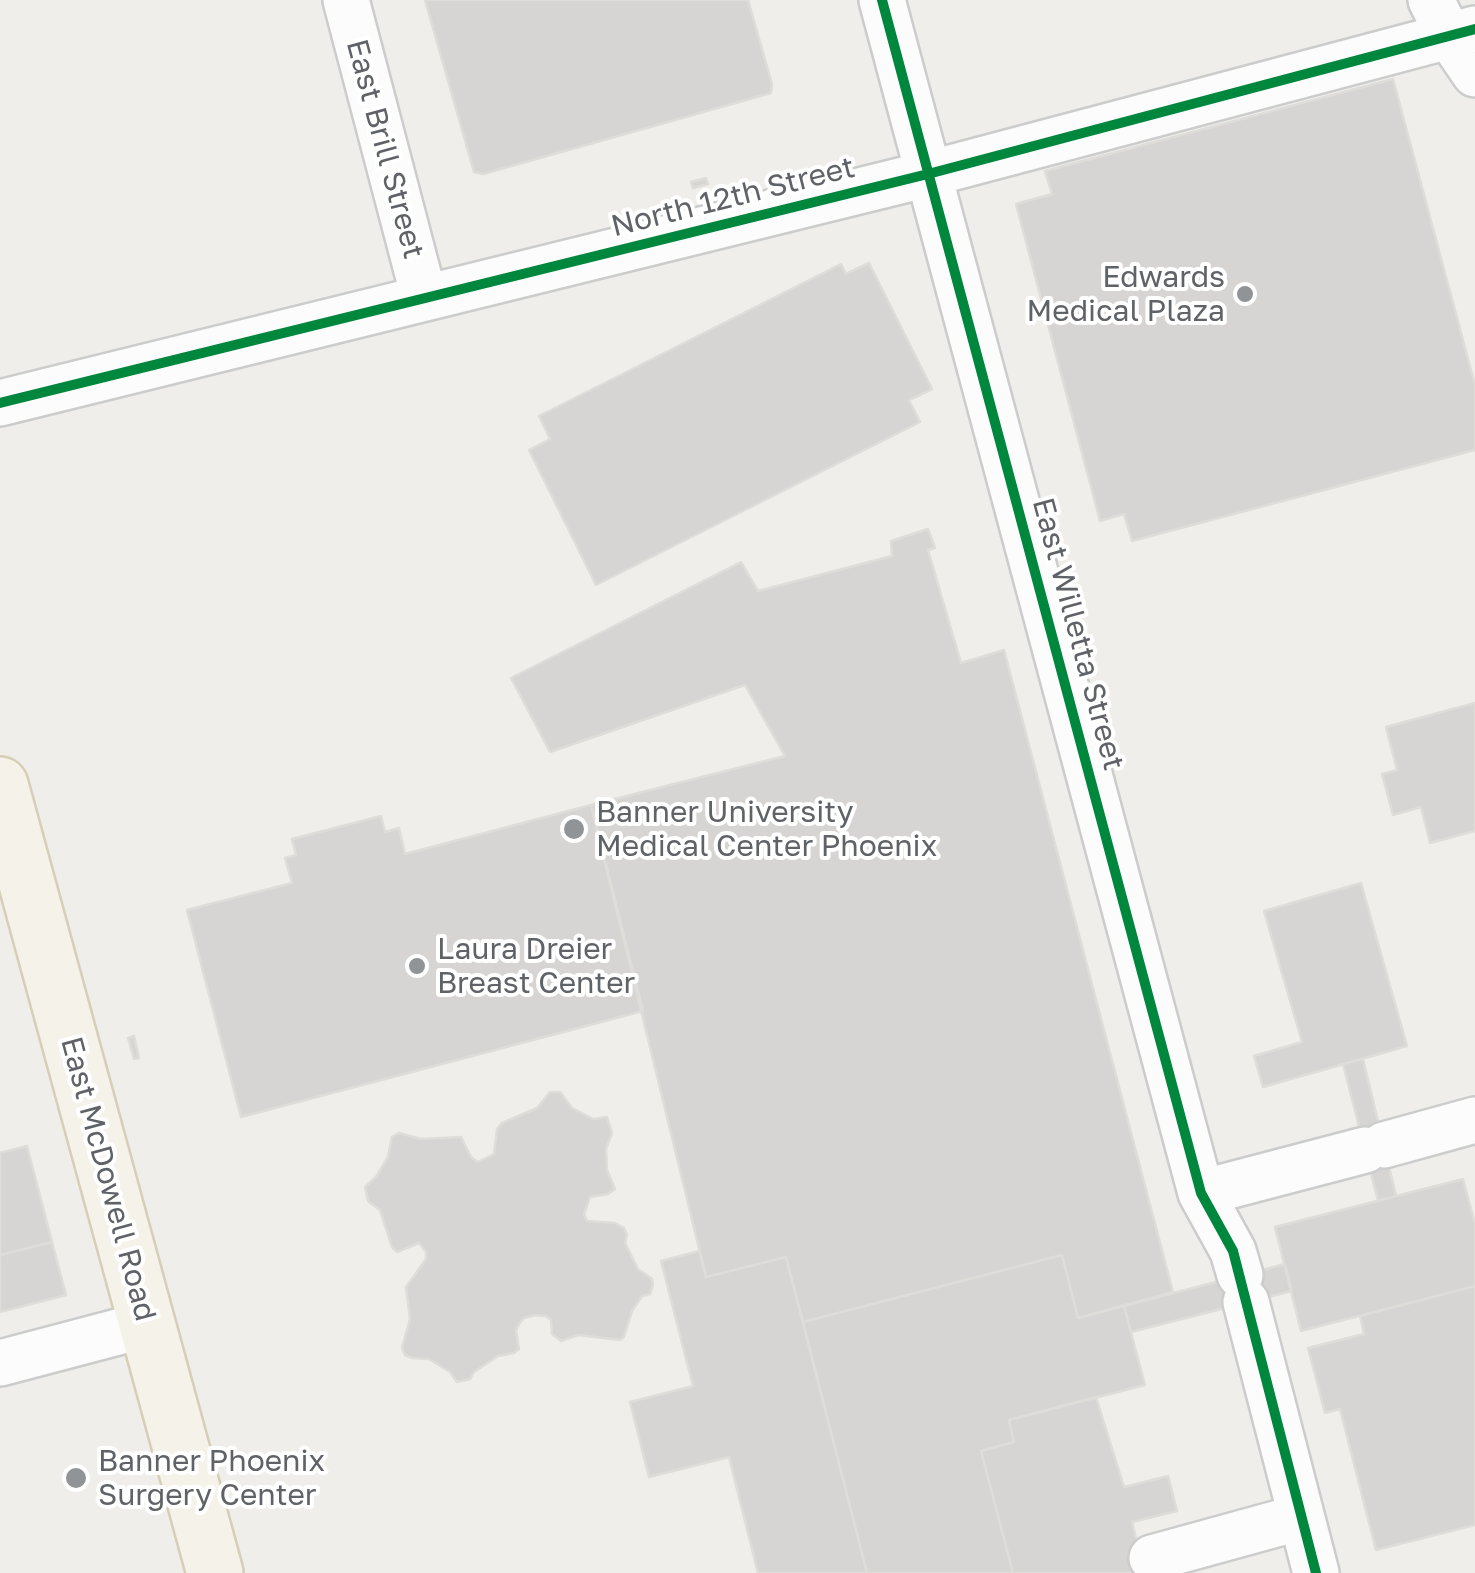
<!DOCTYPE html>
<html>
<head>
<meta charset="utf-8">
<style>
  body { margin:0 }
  canvas { display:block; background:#efeeea }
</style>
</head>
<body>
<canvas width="1475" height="1573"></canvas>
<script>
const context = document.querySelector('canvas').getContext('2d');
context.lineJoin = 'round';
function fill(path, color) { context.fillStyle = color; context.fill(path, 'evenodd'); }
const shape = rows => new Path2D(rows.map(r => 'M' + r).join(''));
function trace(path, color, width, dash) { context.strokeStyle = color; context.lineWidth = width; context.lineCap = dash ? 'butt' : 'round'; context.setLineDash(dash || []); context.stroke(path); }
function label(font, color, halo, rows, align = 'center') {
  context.font = font + ' "Golos Text",sans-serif'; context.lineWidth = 8; context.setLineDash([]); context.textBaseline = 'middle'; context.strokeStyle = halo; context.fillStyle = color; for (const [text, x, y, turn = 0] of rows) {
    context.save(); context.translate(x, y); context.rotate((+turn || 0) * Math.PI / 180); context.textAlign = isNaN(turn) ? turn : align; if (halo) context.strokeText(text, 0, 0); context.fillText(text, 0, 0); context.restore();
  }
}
const building = shape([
  [425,0,748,0,772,84,771,93,483,174,474,172,425,0],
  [1393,79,1475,385,1475,450,1132,541,1124,514,1100,521,1016,204,1052,194,1045,171,1393,79],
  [706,178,708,184,693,188,691,182,706,178],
  [869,263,932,389,909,400,920,422,596,585,529,450,550,439,539,416,841,264,846,274,869,263],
  [928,529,935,548,928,550,961,663,1004,650,1173,1292,1078,1318,1062,1255,803,1322,786,1257,706,1277,591,805,785,756,745,685,550,752,511,678,741,562,758,591,892,556,891,541,928,529],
  [1475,703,1475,831,1430,843,1421,807,1393,815,1382,774,1397,770,1386,727,1475,703],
  [591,805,643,1011,241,1117,187,910,292,883,285,858,296,855,292,839,381,816,385,832,399,828,405,854,591,805],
  [1361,883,1407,1046,1263,1087,1254,1056,1302,1042,1264,911,1361,883],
  [134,1036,139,1058,134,1059,128,1038,134,1036],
  [1363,1059,1396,1196,1378,1201,1343,1064,1363,1059],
  [550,1092,560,1092,572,1108,593,1119,607,1117,612,1133,606,1149,607,1170,615,1189,608,1194,590,1197,584,1214,587,1221,615,1223,624,1228,627,1235,625,1243,638,1269,652,1279,653,1285,650,1294,642,1296,632,1311,624,1337,620,1340,578,1335,561,1341,552,1334,551,1320,546,1316,535,1315,524,1318,519,1324,516,1331,519,1349,514,1353,498,1356,474,1372,470,1379,457,1382,450,1372,429,1359,412,1358,405,1355,402,1348,410,1319,406,1287,426,1259,426,1252,419,1243,397,1252,392,1247,380,1210,368,1201,365,1187,376,1177,388,1157,392,1137,399,1133,421,1139,461,1137,471,1157,478,1162,494,1154,497,1129,502,1123,537,1108,550,1092],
  [27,1146,52,1242,0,1255,0,1153,27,1146],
  [1463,1179,1475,1224,1475,1286,1301,1331,1275,1227,1463,1179],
  [52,1242,66,1295,0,1312,0,1255,52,1242],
  [699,1251,706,1277,786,1257,867,1573,758,1573,729,1457,649,1477,630,1402,693,1386,661,1261,699,1251],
  [1062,1255,1078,1318,1124,1306,1145,1385,1009,1420,1014,1442,981,1451,1013,1573,867,1573,803,1322,1062,1255],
  [1285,1264,1292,1291,1131,1332,1124,1306,1285,1264],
  [1475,1286,1475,1525,1376,1550,1340,1409,1325,1413,1308,1348,1364,1334,1360,1316,1475,1286],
  [1096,1397,1124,1487,1168,1476,1177,1511,1132,1522,1145,1573,1013,1573,981,1451,1014,1442,1009,1420,1096,1397]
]);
fill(building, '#d6d5d3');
trace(building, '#deddd9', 2.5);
const minor = shape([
  [346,0,424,297],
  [882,0,1201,1193,1233,1251,1240,1275],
  [1431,0,1449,36,1475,74],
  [0,403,928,174,1475,29],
  [1384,1145,1475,1120],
  [1201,1193,1365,1150],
  [1246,1302,1316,1573],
  [0,1363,148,1324],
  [1152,1558,1301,1517]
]);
const major = shape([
  [0,785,215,1573]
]);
trace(minor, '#cbcccc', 50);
trace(major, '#d7ceb8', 60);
trace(minor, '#fdfcfc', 45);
trace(major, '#f4f2e9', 55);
trace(shape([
  [882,0,1201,1193,1233,1251,1316,1573],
  [0,403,928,174,1475,29]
]), '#00873e', 10);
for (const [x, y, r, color] of [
  [1245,294,10,"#919496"],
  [574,829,12,"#919496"],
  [417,966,10,"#919496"],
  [76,1478,12,"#919496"]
]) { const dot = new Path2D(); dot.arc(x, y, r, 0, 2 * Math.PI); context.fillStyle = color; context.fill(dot); trace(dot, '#fff', 4); }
label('30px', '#5f6368', '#fff', [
  ["East Brill Street",385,149,75],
  ["North 12th Street",733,197,-14],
  ["East Willetta Street",1078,634,75],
  ["East McDowell Road",108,1179,75]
]);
label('30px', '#5f6368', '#fff', [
  ["Edwards",1225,277,"right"],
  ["Medical Plaza",1225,311,"right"],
  ["Banner University",596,812],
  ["Medical Center Phoenix",596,846],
  ["Laura Dreier",437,949],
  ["Breast Center",437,983],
  ["Banner Phoenix",98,1461],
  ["Surgery Center",98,1495]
], 'left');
</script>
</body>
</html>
